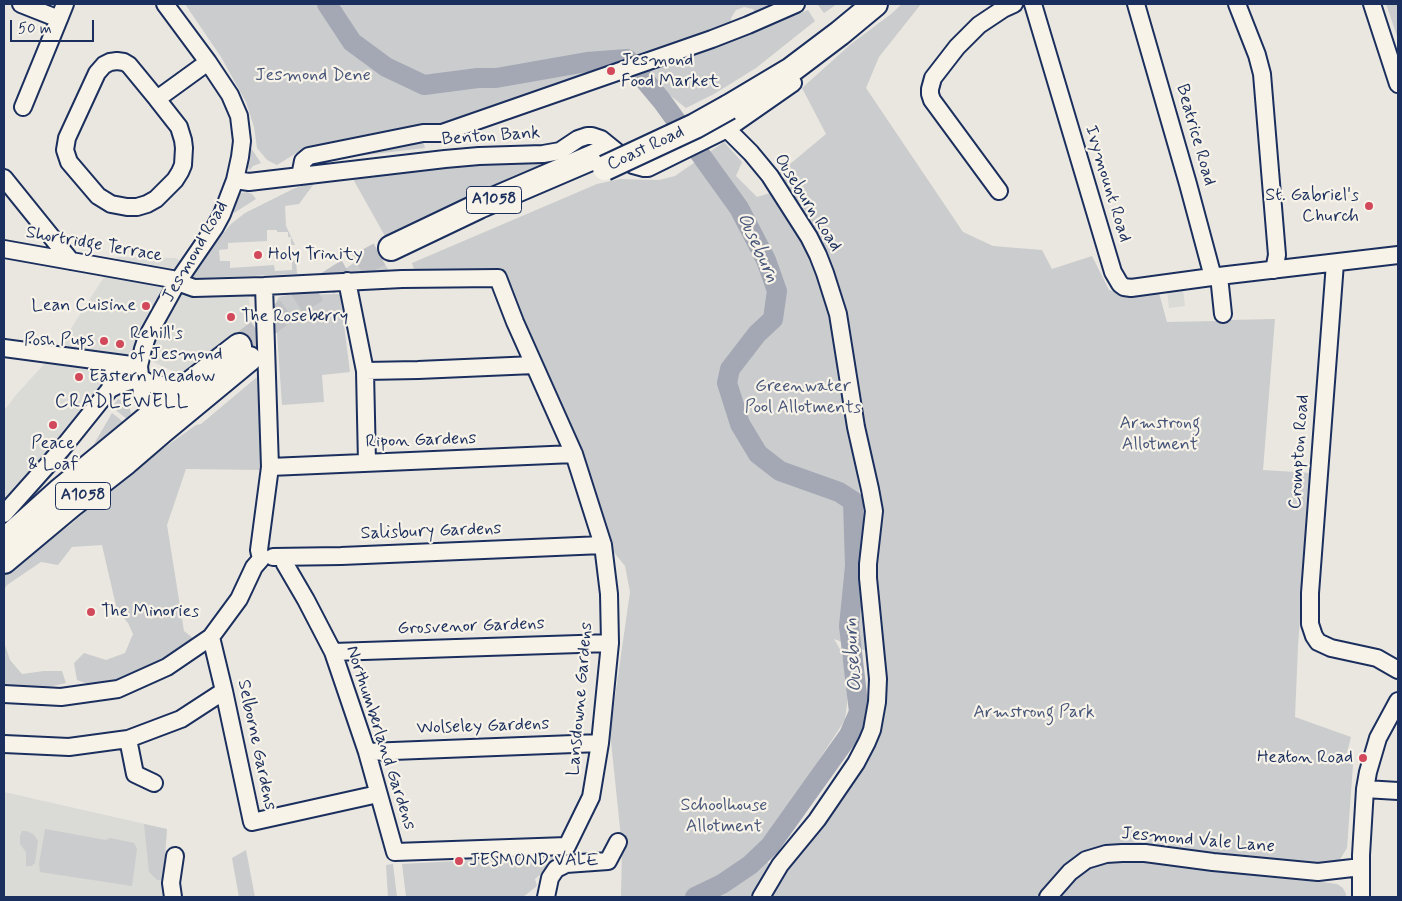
<!DOCTYPE html>
<html>
<head>
<meta charset="utf-8">
<style>
  body { margin:0 }
  #map { position:relative; width:1402px; height:901px; overflow:hidden; background:#eae7e0; font-family:Mynerve,sans-serif }
  canvas { display:block }
  .frame { position:absolute; inset:0; border:5px solid #1b2f5e; pointer-events:none }
  .scale { position:absolute; left:10px; top:20px; width:84px; height:22px; box-sizing:border-box; border:2px solid #1b2f5e; border-top:0; padding-left:6px; font-size:15px; line-height:18px; white-space:nowrap; color:#1b2f5e; -webkit-text-stroke:4px #f7f3e8; paint-order:stroke }
</style>
</head>
<body>
<div id="map">
<canvas width="1402" height="901"></canvas>
<div class="frame"></div>
<div class="scale">50 m</div>
</div>
<script>
const context = document.querySelector('canvas').getContext('2d');
context.lineJoin = 'round';
function fill(path, color) { context.fillStyle = color; context.fill(path, 'evenodd'); }
const shape = rows => new Path2D(rows.map(r => 'M' + r).join(''));
function trace(path, color, width, dash) { context.strokeStyle = color; context.lineWidth = width; context.lineCap = dash ? 'butt' : 'round'; context.setLineDash(dash || []); context.stroke(path); }
function label(font, color, halo, rows, align = 'center') {
  context.font = font + ' Mynerve,sans-serif'; context.lineWidth = 4.5; context.setLineDash([]); context.textBaseline = 'middle'; context.strokeStyle = halo; context.fillStyle = color; for (const [text, x, y, turn = 0] of rows) {
    context.save(); context.translate(x, y); context.rotate((+turn || 0) * Math.PI / 180); context.textAlign = isNaN(turn) ? turn : align; if (halo) context.strokeText(text, 0, 0); context.fillText(text, 0, 0); context.restore();
  }
}
fill(shape([
  [117,257,175,258,249,296,251,329,183,376,147,359,111,353,108,380,63,435,4,503,4,411,15,396,57,350],
  [1183,289,1185,306,1169,308,1167,290],
  [4,792,167,829,162,897,4,897]
]), '#dadad6');
fill(shape([
  [185,4,776,4,756,13,753,9,744,7,736,10,731,18,731,22,719,27,714,32,718,43,722,45,808,10,815,21,756,68,714,94,686,108,628,62,440,128,417,128,298,152,277,165,267,160,257,148,254,127,246,102,221,57],
  [820,4,837,4,824,13,818,5],
  [902,4,921,4,879,57,866,88,963,232,993,246,1042,250,1052,269,1092,256,1109,290,1129,295,1159,293,1167,322,1216,321,1222,323,1230,320,1275,319,1263,470,1311,473,1298,646,1295,717,1351,737,1347,753,1353,765,1347,848,1339,861,1329,864,1132,848,1091,850,1066,863,1041,897,767,897,781,873,868,760,882,726,887,697,887,674,874,580,877,543,845,339,778,174,826,134,802,88,851,44,891,14],
  [1386,4,1398,4,1398,39],
  [422,137,425,148,315,161],
  [724,142,742,162,736,176,757,197,773,192,812,254,834,329,860,494,867,525,860,607,869,652,834,639,841,651,849,687,845,720,757,855,774,867,756,897,621,897,622,847,610,732,630,592,625,566,612,550,583,451,502,269,415,272,412,263,597,184,620,179,659,180,675,176],
  [586,147,590,151,540,171,514,176,486,190,385,236,353,179,472,165,538,162],
  [251,148,261,163,253,166,250,170,247,167,246,164],
  [316,181,299,204,285,206,286,226,295,245,291,245,291,237,288,237,288,232,277,232,277,230,267,230,267,241,228,243,228,249,219,250,220,261,230,261,230,268,274,265,275,271,292,270,292,260,296,260,297,274,198,278,193,277,192,272,231,224,245,213,293,189],
  [247,192,252,194,256,199,234,213,234,203,237,197,241,193],
  [376,248,390,273,336,275],
  [340,294,350,372,322,375,324,402,282,405,275,304,279,297,287,295],
  [257,377,263,426,260,470,186,469,167,525,184,631,194,639,172,657,113,684,91,685,77,680,74,663,84,653,106,660,125,653,133,634,128,623,117,610,102,545,72,547,58,565,41,562,7,585,4,590,4,576,38,546,69,526,98,500,112,485,196,425,201,424],
  [118,399,129,406,131,413,128,420,112,407],
  [112,413,126,424,113,433,94,444],
  [4,642,10,660,22,674,44,671,62,671,66,683,44,688,4,687],
  [144,824,167,829,163,880,157,880,149,872],
  [45,829,106,840,110,838,134,843,137,849,132,886,40,872,39,864],
  [22,831,27,831,34,835,38,841,35,863,31,866,26,866,26,852,20,844,20,836],
  [246,850,255,897,239,897,232,858],
  [564,855,535,879,537,886,523,897,406,897,402,864],
  [1092,861,1149,861,1330,883,1337,884,1343,888,1346,894,1346,897,1053,897],
  [393,864,397,897,388,897,386,865]
]), '#cbcccd');
trace(shape([
  [327,4,352,42,386,67,424,85,478,78,496,78,587,62,627,59,662,101,739,208,766,260,777,291,773,319,757,334,730,369,727,383,740,424,758,454,780,471,839,492,853,501,855,566,849,626,859,712,849,735,770,846,750,865,722,884,695,897]
]), '#a3a8b4', 20);
trace(shape([
  [239,346,296,303,344,273,391,248]
]), '#c1c2c6', 24, [24, 12]);
const minor = shape([
  [21,4,59,19,65,4],
  [1033,4,1113,272,1120,284,1124,287,1131,288,1219,276,1398,255],
  [1136,4,1188,184,1213,277],
  [1237,4,1257,55,1262,74,1277,255,1274,270],
  [1372,4,1398,84],
  [157,99,129,65,124,62,117,61,110,62,104,65,97,73,67,138,65,150,69,162,98,196,111,204,127,207,137,207,147,204,156,199,175,180,180,172,183,165,184,148,183,140,179,127,157,99,208,62],
  [23,107,59,19],
  [727,129,751,153,770,176,809,237,818,255,825,273,838,314,856,427,870,489,874,511,868,564,868,578,878,679,877,702,872,730,867,742,856,763,817,820,780,865,761,897],
  [300,176,303,161,309,156,423,133,442,133,712,39,748,25,796,4],
  [4,178,71,261],
  [235,180,249,182,445,159,479,156,543,154,560,151,578,139,587,136,592,136,601,139,633,165,644,168,648,168,727,129,793,83],
  [999,191,932,100,930,94,930,89,933,78,957,47,979,25,1003,9,1014,4],
  [4,249,172,279,183,284,194,288,264,286,402,279,498,278,515,322,574,454,603,545,609,594,610,643,600,743,591,797,567,846,395,852,367,752,333,652,306,600,285,564,283,557],
  [1335,263,1310,593,1310,624,1314,636,1318,642,1331,648,1377,658,1398,670],
  [1219,276,1223,314],
  [347,281,365,371,367,463],
  [4,348,139,366],
  [365,371,418,370,534,365],
  [110,389,120,384,141,378,151,384,186,387],
  [157,424,151,415,142,394,139,366,143,349,147,337,178,281,215,227,222,214,235,180,240,157,242,141,239,116,230,95,208,62,165,4],
  [270,467,574,454],
  [4,514,61,450,110,389,115,363],
  [273,557,341,556,603,545],
  [211,637,224,691,252,822,378,794],
  [333,652,610,643],
  [4,694,61,697,118,689,167,667,211,637,239,599,254,567,261,559,259,550,270,467,264,286],
  [128,739,135,774,154,783],
  [4,744,69,747,128,739,181,719,224,691],
  [367,752,600,743],
  [1365,789,1398,791],
  [173,897,171,883,175,856],
  [546,897,550,878,556,869,566,864,608,861,618,842],
  [1048,897,1070,872,1086,860,1106,854,1122,853,1145,853,1213,862,1318,872,1361,867],
  [1361,897,1361,855,1365,789,1368,772,1378,738,1398,701]
]);
const highway = shape([
  [729,107,791,70,840,33,875,4],
  [391,248,479,206,598,155],
  [5,540,61,490,186,387,239,346],
  [4,561,71,505,126,462,162,431,249,359]
]);
trace(minor, '#1b2f5e', 20);
trace(highway, '#1b2f5e', 28);
trace(minor, '#f7f3e8', 16);
trace(highway, '#f7f3e8', 24);
const highwayBridge = shape([
  [605,168,695,126,729,107]
]);
trace(highwayBridge, '#1b2f5e', 28, []);
trace(highwayBridge, '#f7f3e8', 24);
for (const [x, y, r, color] of [
  [611,71,5,"#d1495b"],
  [1369,206,5,"#d1495b"],
  [258,255,5,"#d1495b"],
  [146,306,5,"#d1495b"],
  [231,317,5,"#d1495b"],
  [104,341,5,"#d1495b"],
  [120,344,5,"#d1495b"],
  [79,377,5,"#d1495b"],
  [53,425,5,"#d1495b"],
  [91,612,5,"#d1495b"],
  [1363,758,5,"#d1495b"],
  [459,861,5,"#d1495b"]
]) { const dot = new Path2D(); dot.arc(x, y, r, 0, 2 * Math.PI); context.fillStyle = color; context.fill(dot); trace(dot, '#f7f3e8', 2); }
for (const [x, y, w] of [
  [494,200,55],
  [83,496,55]
]) { const box = new Path2D(); box.roundRect(x - w / 2, y - 13.5, w, 27, 4); context.fillStyle = '#f7f3e8'; context.fill(box); trace(box, '#1b2f5e', 1); }
label('bold 16px', '#1b2f5e', null, [
  ["A1058",494,200],
  ["A1058",83,496]
]);
label('18px', '#1b2f5e', '#f7f3e8', [
  ["Jesmond",621,61],
  ["Food Market",621,82],
  ["St. Gabriel's",1359,196,"right"],
  ["Church",1359,217,"right"],
  ["Holy Trinity",268,255],
  ["Lean Cuisine",136,306,"right"],
  ["The Roseberry",241,317],
  ["Rehill's",130,334],
  ["of Jesmond",130,355],
  ["Posh Pups",94,341,"right"],
  ["Eastern Meadow",89,377],
  ["Peace",53,444,"center"],
  ["& Loaf",53,465,"center"],
  ["The Minories",101,612],
  ["Heaton Road",1353,758,"right"],
  ["JESMOND VALE",469,861]
], 'left');
label('18px', '#47567a', '#f7f3e8', [
  ["Jesmond Dene",313,76],
  ["Greenwater",803,387],
  ["Pool Allotments",803,408],
  ["Armstrong",1160,424],
  ["Allotment",1160,445],
  ["Armstrong Park",1034,713],
  ["Schoolhouse",724,806],
  ["Allotment",724,827]
]);
label('18px', '#1b2f5e', '#f7f3e8', [
  ["Beatrice Road",1195,135,74],
  ["Benton Bank",491,137,-4],
  ["Coast Road",646,149,-25],
  ["Ivymount Road",1107,184,73],
  ["Ouseburn Road",807,203,58],
  ["Shortridge Terrace",94,245,10],
  ["Jesmond Road",196,252,-60],
  ["Ripon Gardens",421,441,-2],
  ["Crompton Road",1300,452,-86],
  ["Salisbury Gardens",431,532,-2],
  ["Grosvenor Gardens",471,627,-2],
  ["Lansdowne Gardens",581,699,-85],
  ["Wolseley Gardens",483,727,-2],
  ["Northumberland Gardens",380,738,72],
  ["Selborne Gardens",256,745,78],
  ["Jesmond Vale Lane",1198,841,5]
]);
label('italic 19px', '#445378', '#f7f3e8', [
  ["Ouseburn",757,248,65],
  ["Ouseburn",854,655,-94]
]);
context.letterSpacing = '1px';
label('19px', '#1b2f5e', '#f7f3e8', [
  ["CRADLEWELL",122,403]
]);
context.letterSpacing = '0px';
</script>
</body>
</html>
